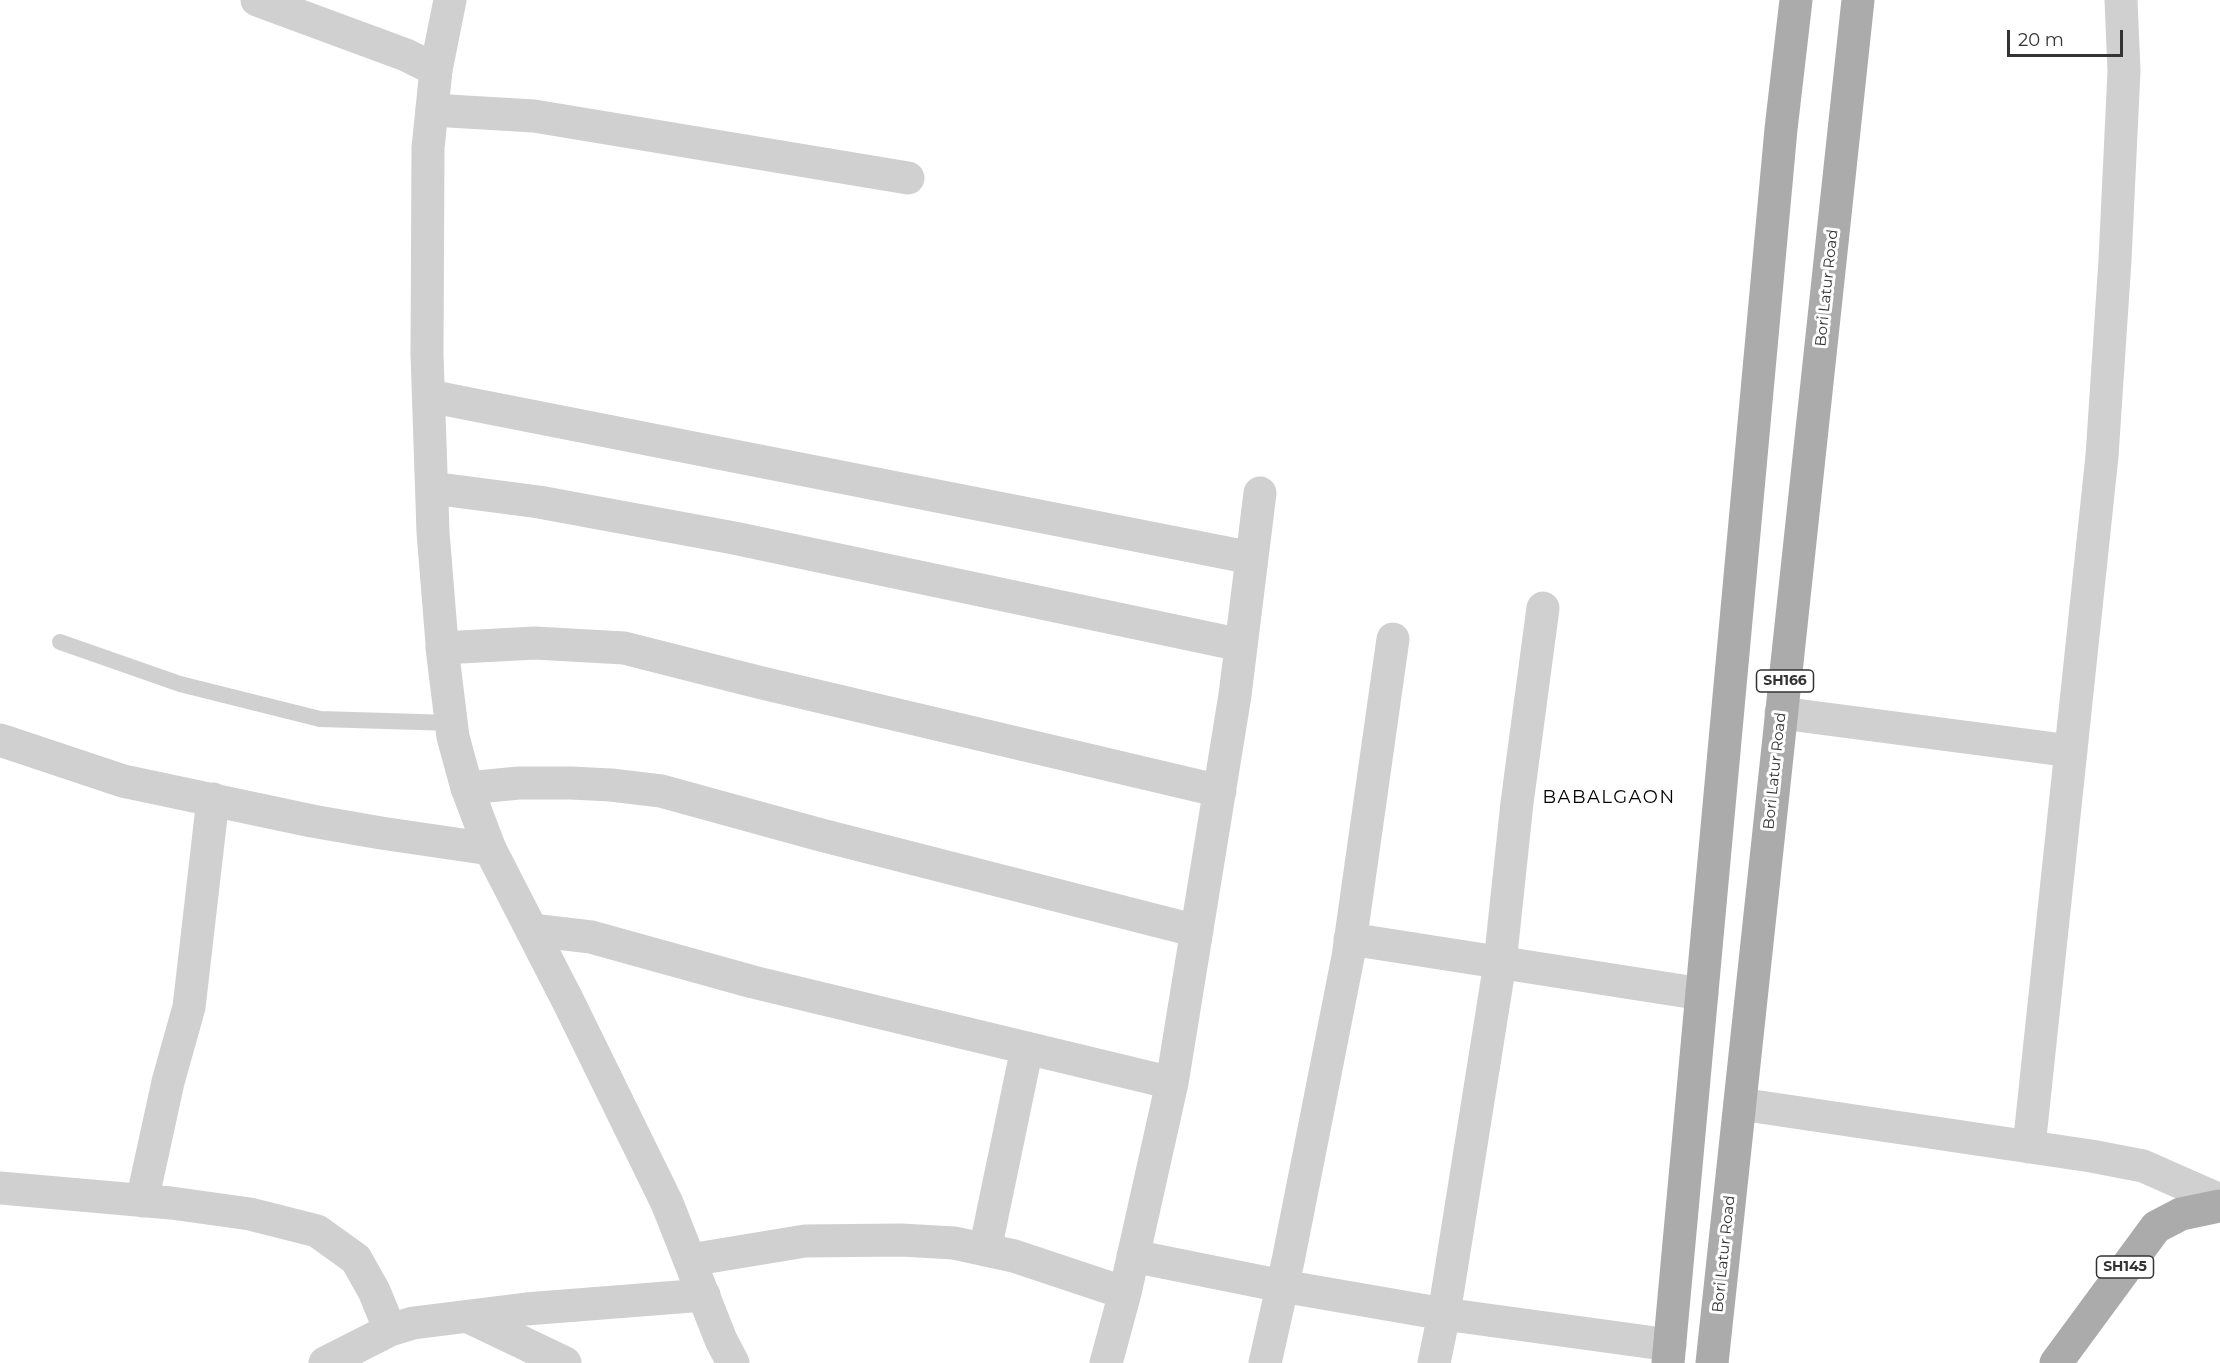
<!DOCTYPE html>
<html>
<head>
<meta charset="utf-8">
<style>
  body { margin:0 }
  #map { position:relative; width:2220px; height:1363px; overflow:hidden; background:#fff; font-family:Montserrat,sans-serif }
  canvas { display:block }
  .scale { position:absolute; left:2007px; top:30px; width:116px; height:27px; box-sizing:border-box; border:3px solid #333; border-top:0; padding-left:8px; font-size:18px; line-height:21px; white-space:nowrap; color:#333; -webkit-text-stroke:4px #fff; paint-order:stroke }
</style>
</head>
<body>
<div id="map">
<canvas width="2220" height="1363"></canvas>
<div class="scale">20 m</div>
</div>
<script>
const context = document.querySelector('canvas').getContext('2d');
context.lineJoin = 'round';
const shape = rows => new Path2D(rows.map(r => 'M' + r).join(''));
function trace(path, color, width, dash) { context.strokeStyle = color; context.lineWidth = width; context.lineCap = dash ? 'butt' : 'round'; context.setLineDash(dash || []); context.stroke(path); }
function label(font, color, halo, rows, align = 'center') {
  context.font = font + ' Montserrat,sans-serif'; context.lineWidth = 6; context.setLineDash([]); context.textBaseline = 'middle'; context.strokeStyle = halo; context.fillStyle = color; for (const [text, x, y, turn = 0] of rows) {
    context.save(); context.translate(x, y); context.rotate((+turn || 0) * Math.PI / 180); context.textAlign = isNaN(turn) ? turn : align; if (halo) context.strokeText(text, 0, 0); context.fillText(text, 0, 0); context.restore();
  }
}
trace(shape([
  [60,642,180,684,320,719,452,723]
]), '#d0d0d0', 16);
trace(shape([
  [436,70,450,0],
  [432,110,534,116,908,178],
  [429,396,1252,558],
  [432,488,539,502,734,538,1241,645],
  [442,648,535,643,624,648,758,682,1220,791],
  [1781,713,2071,751],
  [0,740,123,781,312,821,381,833,490,849],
  [467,788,519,783,571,783,611,785,661,791,821,835,1197,931],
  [532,930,591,937,753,982,1172,1083],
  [1350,939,1702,994],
  [1740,1104,2091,1156,2143,1166,2220,1200],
  [2029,1147,2102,456,2115,260,2124,71,2121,0],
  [0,1188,171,1203,250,1214,317,1231,356,1259,374,1291,390,1330],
  [142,1201,168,1082,189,1007,213,799],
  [985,1250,1027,1048],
  [1133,1256,1282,1286,1444,1314,1670,1345],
  [690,1260,805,1241,901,1240,954,1243,1014,1256,1125,1293],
  [469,1317,565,1363],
  [325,1363,390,1330,413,1323,526,1309,704,1295],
  [1106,1363,1125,1293,1172,1083,1235,695,1260,493],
  [1265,1363,1288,1261,1348,957,1393,639],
  [1434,1363,1444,1314,1500,963,1517,803,1543,608]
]), '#d0d0d0', 33);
trace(shape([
  [257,0,406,55,436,70,428,148,427,354,433,532,443,656,453,737,467,788,490,849,568,1001,667,1203,721,1340,733,1363]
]), '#d0d0d0', 33);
trace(shape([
  [1668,1363,1781,129,1796,0],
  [1712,1363,1858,0],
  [2056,1363,2156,1227,2181,1214,2220,1206]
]), '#ababab', 33);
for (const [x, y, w] of [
  [1785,681,57],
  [2125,1267,57]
]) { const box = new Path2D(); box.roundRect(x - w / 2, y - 11, w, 22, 4.5); context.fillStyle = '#fff'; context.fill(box); trace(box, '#333', 1.5); }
label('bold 14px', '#333', null, [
  ["SH166",1785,681],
  ["SH145",2125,1267]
]);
label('15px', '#333', '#fff', [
  ["Bori Latur Road",1827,288,-84],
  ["Bori Latur Road",1775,771,-84],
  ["Bori Latur Road",1724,1254,-84]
]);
context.letterSpacing = '1.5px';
label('18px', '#000', '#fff', [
  ["BABALGAON",1609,798]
]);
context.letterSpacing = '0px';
</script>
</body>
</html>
